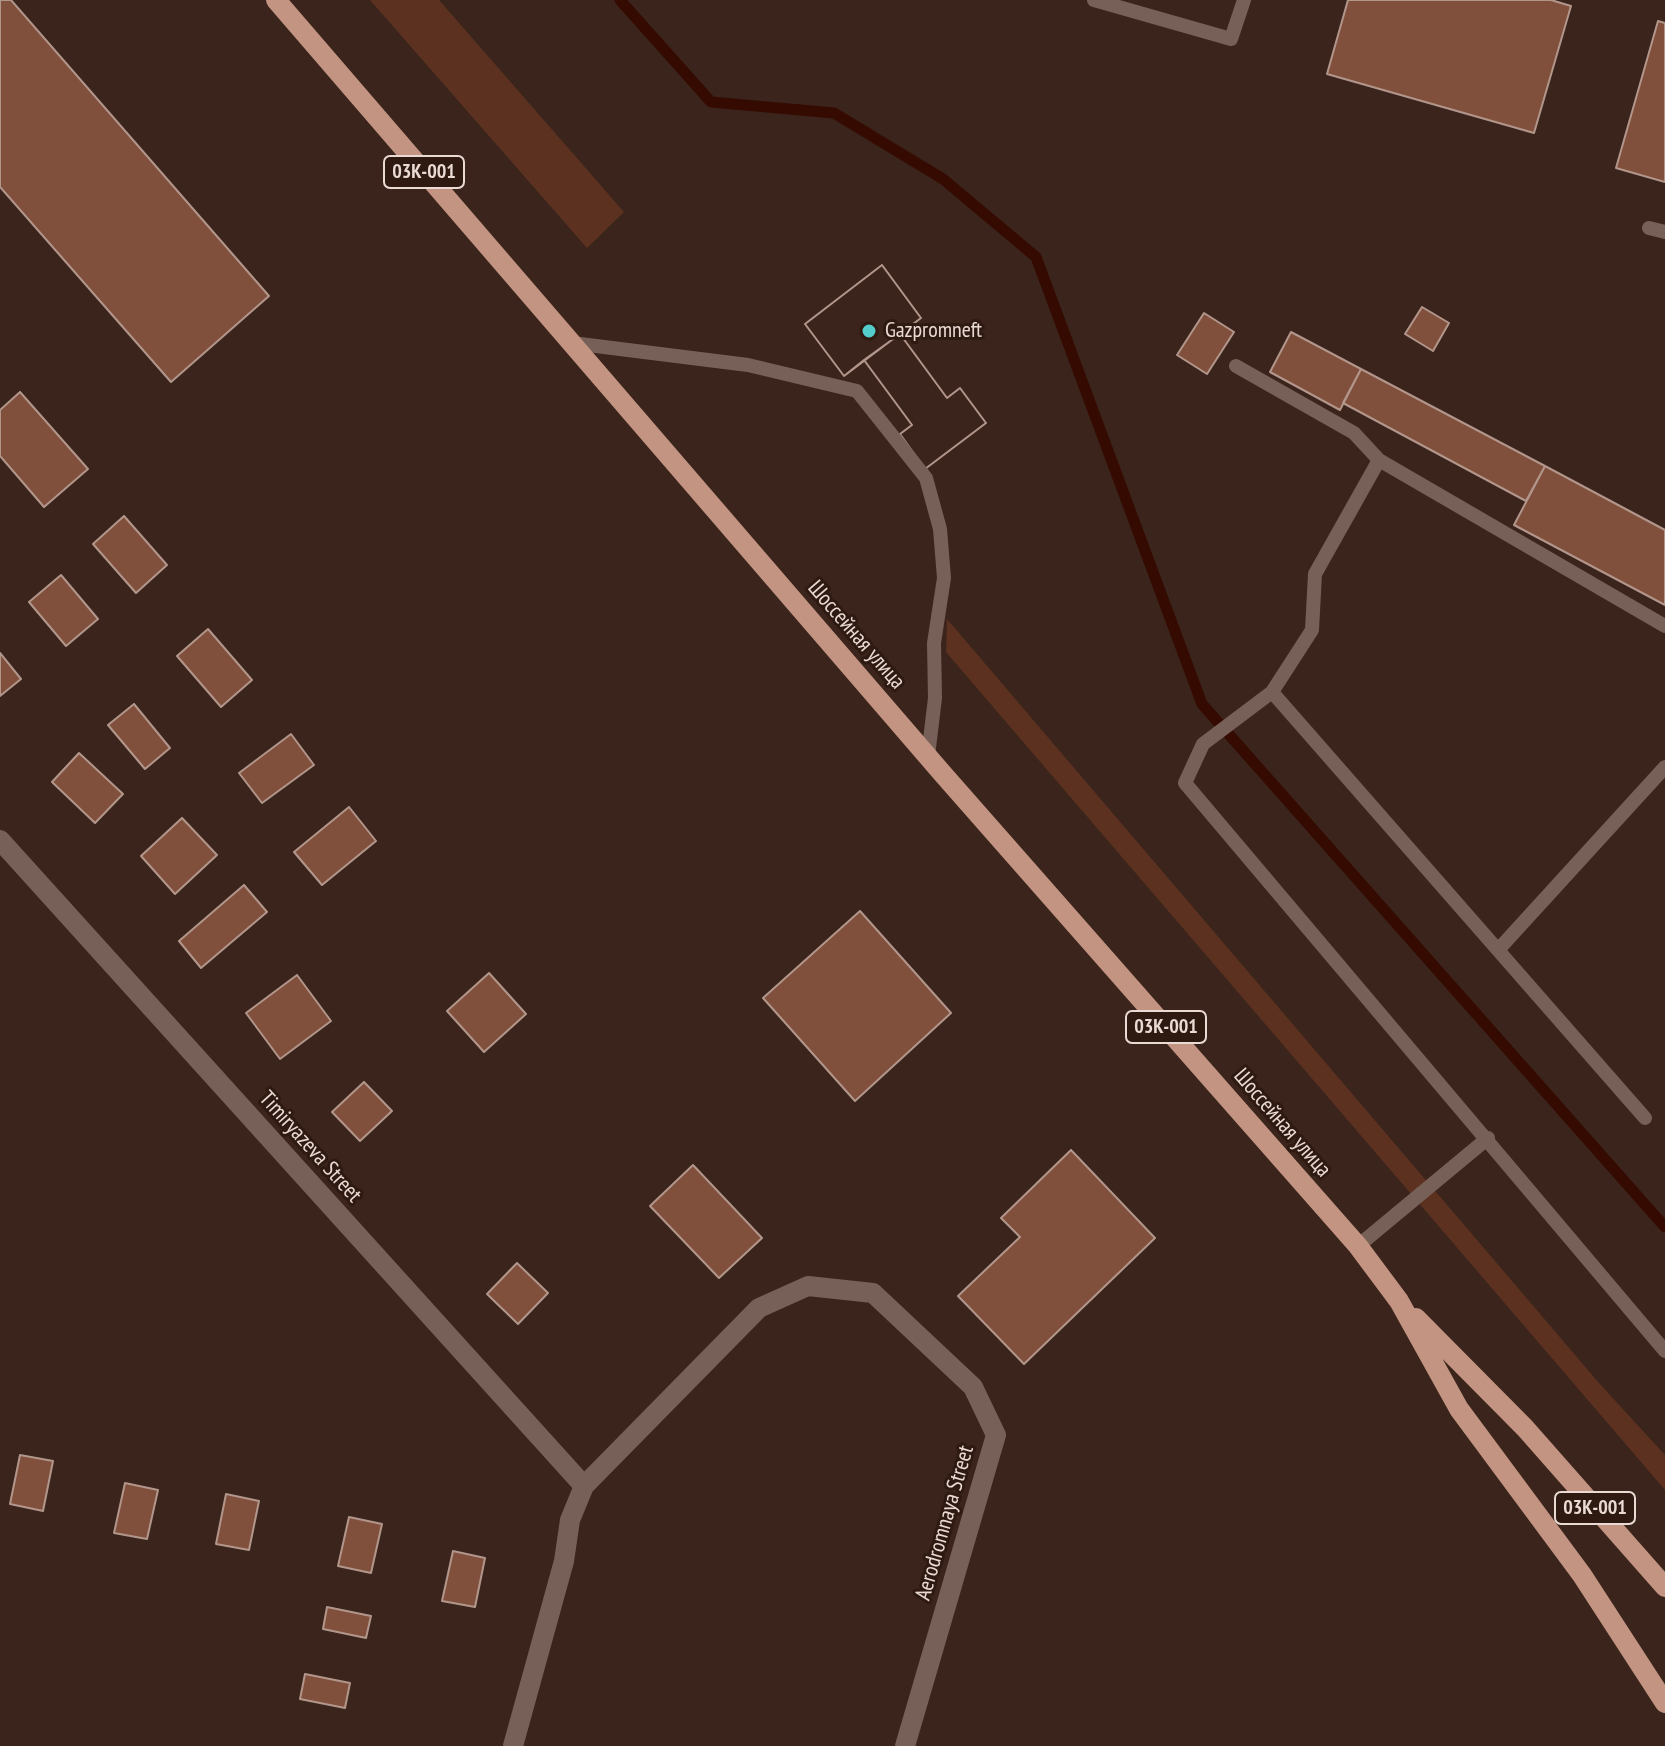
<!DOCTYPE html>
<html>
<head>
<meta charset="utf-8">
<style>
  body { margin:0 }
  canvas { display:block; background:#3a241b }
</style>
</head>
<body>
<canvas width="1665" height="1746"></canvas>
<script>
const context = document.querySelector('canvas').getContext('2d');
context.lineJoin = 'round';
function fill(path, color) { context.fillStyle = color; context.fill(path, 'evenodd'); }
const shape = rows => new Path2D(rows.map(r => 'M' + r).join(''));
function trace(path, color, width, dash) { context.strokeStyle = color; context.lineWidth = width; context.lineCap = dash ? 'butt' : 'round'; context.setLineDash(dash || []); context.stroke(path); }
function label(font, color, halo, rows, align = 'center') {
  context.font = font + ' "PT Sans Narrow",sans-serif'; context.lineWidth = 6; context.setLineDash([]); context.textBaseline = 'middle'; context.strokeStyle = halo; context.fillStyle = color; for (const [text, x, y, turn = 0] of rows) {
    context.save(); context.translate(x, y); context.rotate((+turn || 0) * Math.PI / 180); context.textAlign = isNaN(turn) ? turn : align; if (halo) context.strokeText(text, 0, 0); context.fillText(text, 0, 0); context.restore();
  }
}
fill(shape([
  [370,0,439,0,624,212,587,248],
  [947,619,1599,1383,1665,1455,1665,1490,946,652]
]), '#5c3120');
trace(shape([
  [620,0,711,102,834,113,943,179,1036,257,1202,704,1665,1227]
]), '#350a00', 11);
const building = shape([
  [0,0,11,0,269,296,171,382,0,187,0,0],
  [1348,0,1551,0,1571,6,1534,133,1327,74,1348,0],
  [1658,21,1665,23,1665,182,1616,168,1658,21],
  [882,265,921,318,844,376,805,324,882,265],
  [882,265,921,318,900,334,947,398,960,388,986,423,925,469,900,434,912,425,864,360,844,376,805,324,882,265],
  [1422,307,1449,323,1433,351,1405,334,1422,307],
  [1204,313,1234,332,1207,374,1177,355,1204,313],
  [1291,332,1361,369,1340,410,1270,372,1291,332],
  [900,334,947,398,960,388,986,423,925,469,900,434,912,425,864,360,900,334],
  [1361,369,1545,466,1526,501,1343,403,1361,369],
  [20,392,88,469,44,507,0,456,0,410,20,392],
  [1545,466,1665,530,1665,605,1514,525,1545,466],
  [124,516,167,565,136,593,93,544,124,516],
  [61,575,98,619,66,646,29,602,61,575],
  [208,629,252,680,221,707,177,656,208,629],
  [0,653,21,679,0,696,0,653],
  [134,704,170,748,145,769,108,725,134,704],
  [291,734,314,765,262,803,239,773,291,734],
  [79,753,123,794,95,823,52,782,79,753],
  [349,807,376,841,322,885,294,852,349,807],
  [182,818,217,855,175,894,141,856,182,818],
  [244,885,267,912,201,968,179,941,244,885],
  [860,911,951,1013,855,1101,763,998,860,911],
  [489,973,526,1014,484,1052,447,1011,489,973],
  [297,975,331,1021,280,1059,246,1013,297,975],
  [364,1082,392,1111,360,1141,332,1112,364,1082],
  [1071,1150,1155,1238,1024,1364,958,1296,1020,1237,1001,1218,1071,1150],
  [693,1165,762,1238,719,1278,650,1206,693,1165],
  [517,1263,548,1293,518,1324,487,1294,517,1263],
  [20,1455,53,1461,43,1511,10,1504,20,1455],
  [125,1483,158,1490,147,1539,114,1533,125,1483],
  [226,1494,259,1501,249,1550,216,1544,226,1494],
  [349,1517,382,1524,371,1573,338,1566,349,1517],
  [453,1551,485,1558,475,1607,442,1601,453,1551],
  [327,1607,371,1616,366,1638,323,1629,327,1607],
  [305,1674,350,1683,345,1708,300,1699,305,1674]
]);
fill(building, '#81503c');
trace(building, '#b2968b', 2);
trace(shape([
  [1094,0,1231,39,1244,0],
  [1649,228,1665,232],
  [572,343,748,365,857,391,926,478,940,529,944,578,934,643,935,698,928,756],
  [1236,366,1354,433,1379,460,1315,574,1312,630,1272,692,1203,744,1185,783,1665,1351],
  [1379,460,1665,626],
  [1272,692,1645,1118],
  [1498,950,1665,767],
  [1358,1246,1488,1138]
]), '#776057', 14);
trace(shape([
  [0,840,584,1486],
  [513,1746,564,1561,570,1520,584,1486,759,1308,808,1286,873,1293,973,1387,996,1435,905,1746]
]), '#776057', 20);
trace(shape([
  [276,0,942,773,1358,1246,1399,1301,1459,1409,1582,1575,1665,1703],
  [1416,1318,1525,1428,1665,1587]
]), '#c39482', 20);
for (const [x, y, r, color] of [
  [869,331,8,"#53cdca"]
]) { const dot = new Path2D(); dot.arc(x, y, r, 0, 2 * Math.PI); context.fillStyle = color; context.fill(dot); trace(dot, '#2f1a12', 3); }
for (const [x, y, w] of [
  [424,172,80],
  [1166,1027,80],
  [1595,1508,80]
]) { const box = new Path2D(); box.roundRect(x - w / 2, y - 16, w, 32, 6); context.fillStyle = '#2f1a12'; context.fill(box); trace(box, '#e9dad4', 2); }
label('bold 20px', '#e9dad4', null, [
  ["03К-001",424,172],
  ["03К-001",1166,1027],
  ["03К-001",1595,1508]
]);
label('22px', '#e9dad4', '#2f1a12', [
  ["Gazpromneft",885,331]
], 'left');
label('22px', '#e9dad4', '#2f1a12', [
  ["Шоссейная улица",856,635,49],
  ["Шоссейная улица",1282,1123,49],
  ["Timiryazeva Street",310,1147,48],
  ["Aerodromnaya Street",945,1523,-74]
]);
</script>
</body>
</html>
